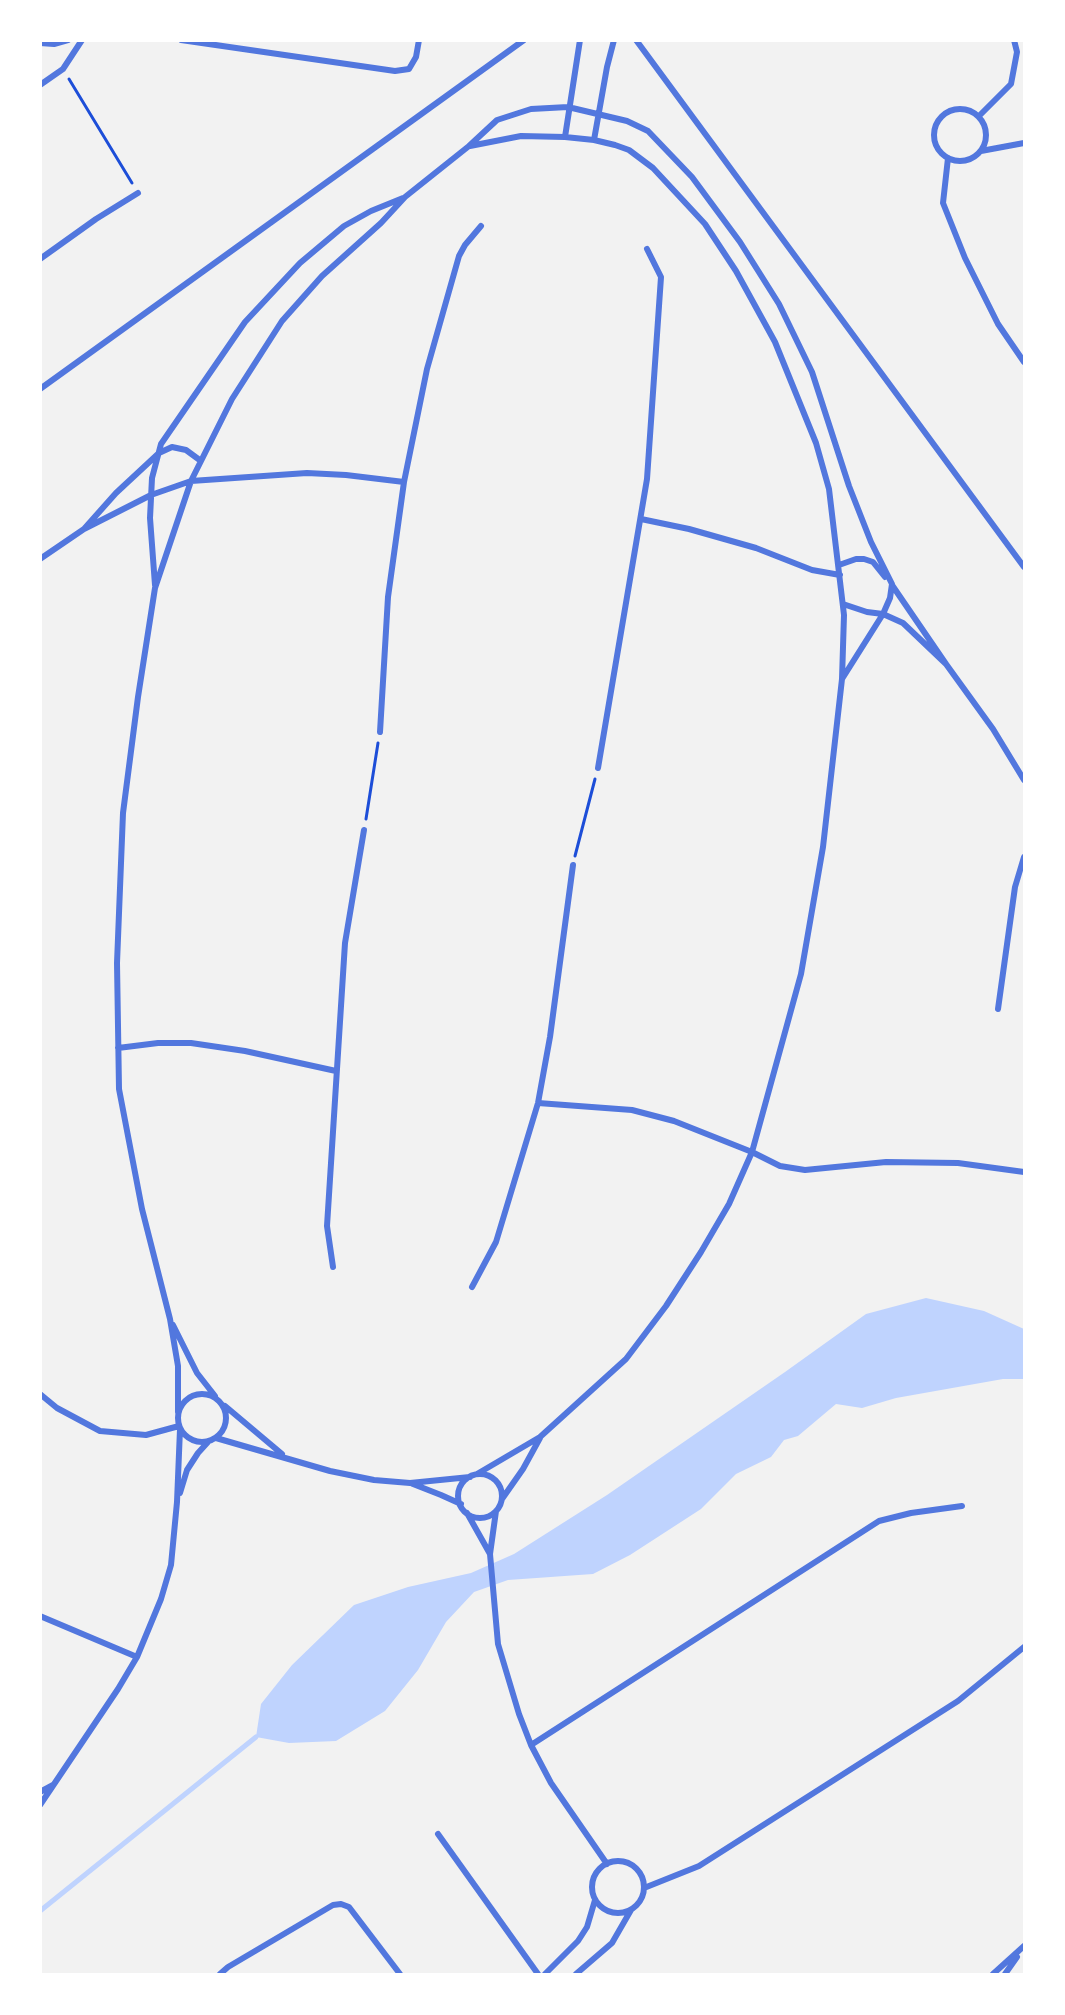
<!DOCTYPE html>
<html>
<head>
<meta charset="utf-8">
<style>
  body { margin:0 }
  #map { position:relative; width:1065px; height:2015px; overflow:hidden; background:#f2f2f2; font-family:Montserrat,sans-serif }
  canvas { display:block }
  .frame { position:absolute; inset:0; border:42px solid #fff; pointer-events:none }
</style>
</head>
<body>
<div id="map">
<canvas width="1065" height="2015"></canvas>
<div class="frame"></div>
</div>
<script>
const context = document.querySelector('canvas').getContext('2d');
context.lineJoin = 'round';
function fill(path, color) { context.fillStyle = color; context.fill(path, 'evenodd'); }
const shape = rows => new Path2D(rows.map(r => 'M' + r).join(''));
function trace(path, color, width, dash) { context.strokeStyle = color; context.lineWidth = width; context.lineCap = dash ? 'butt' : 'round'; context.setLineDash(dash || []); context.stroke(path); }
fill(shape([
  [926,1298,984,1311,1024,1329,1024,1379,1003,1379,896,1398,862,1408,836,1404,798,1436,784,1440,771,1457,736,1474,701,1509,630,1555,593,1574,508,1580,474,1592,446,1622,418,1670,385,1711,336,1741,289,1743,256,1737,261,1704,292,1665,354,1605,408,1587,471,1573,514,1554,607,1495,785,1372,866,1314]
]), '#bfd3fe');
trace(shape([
  [40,1911,256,1737]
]), '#bfd3fe', 5);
trace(shape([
  [69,79,132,183],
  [366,819,378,743],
  [575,856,595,779]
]), '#1d4ed8', 3);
trace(shape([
  [181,40,395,71,409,69,416,57,419,40],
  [636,40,1024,567],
  [40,43,54,44,68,40],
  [40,85,63,69,82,40],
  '934 135a26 26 0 1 1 52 0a26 26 0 1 1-52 0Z',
  [979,116,1011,84,1017,52,1014,40],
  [565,137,580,40],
  [594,140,607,67,614,40],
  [470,146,521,136,565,137,594,140,615,145,629,150,653,168,705,224,736,271,775,342,816,443,829,489,844,615,842,679,823,847,801,974,752,1152,729,1204,701,1252,666,1306,626,1359,540,1437,477,1474],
  [981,151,1024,143],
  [948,158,943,203,965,258,998,324,1024,362],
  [40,259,96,219,138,193],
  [40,389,524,40],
  [201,461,186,450,172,447,159,453,116,493,84,529,151,495,191,481,307,473,346,475,404,482],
  [641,519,689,529,756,548,812,570,840,575],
  [40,559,84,529],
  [839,565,856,559,864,559,873,562,885,577],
  [155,585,150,518,152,478,161,444,245,322,300,263,344,226,371,211,403,198],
  [843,604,867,612,883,614,903,623,946,664,892,585],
  [946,664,993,729,1024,780],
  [380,732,388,597,404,482,427,369,459,256,465,245,481,226],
  [598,768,647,479,661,277,647,249],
  [998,1009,1015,887,1024,857],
  [118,1048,158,1043,191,1043,245,1051,336,1071],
  [538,1103,632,1110,674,1121,752,1152,780,1166,805,1170,886,1162,958,1163,1024,1172],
  [333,1267,327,1226,345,943,364,830],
  [472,1287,496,1242,538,1103,550,1037,573,865],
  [173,1325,197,1373,215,1396],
  '178 1418a24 24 0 1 1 48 0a24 24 0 1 1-48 0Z',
  [40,1394,57,1408,100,1431,146,1435,179,1426],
  [225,1406,282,1454],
  [178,1412,178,1366,170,1319,142,1209,119,1089,117,963,123,813,138,697,155,588,191,481,232,399,282,321,322,276,381,223,405,197,469,146,497,120,531,109,568,107,627,121,648,131,692,177,740,242,779,304,812,372,849,486,871,542,892,584,890,598,883,614,842,679],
  [216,1438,330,1471,374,1480,410,1483,470,1477],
  '458 1496a22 22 0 1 1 44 0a22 22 0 1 1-44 0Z',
  [413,1484,441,1495,461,1504],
  [180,1493,187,1470,198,1453,208,1442],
  [502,1499,523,1469,540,1438],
  [496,1511,490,1554,498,1644,519,1714,531,1745,551,1783,607,1864],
  [467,1513,490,1554],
  [40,1616,137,1657],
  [531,1745,879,1521,911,1513,962,1506],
  [40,1792,53,1785],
  [40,1805,118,1689,137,1657,161,1599,171,1565,177,1502,180,1429],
  [438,1834,538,1974],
  '592 1887a26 26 0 1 1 52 0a26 26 0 1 1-52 0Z',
  [644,1888,699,1866,958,1701,1024,1647],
  [220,1974,228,1967,333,1905,341,1904,349,1907,400,1974],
  [545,1974,578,1941,587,1927,595,1900],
  [576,1974,612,1943,631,1910],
  [993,1974,1024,1946],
  [1005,1974,1017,1957]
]), '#5277de', 6);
</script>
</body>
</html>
